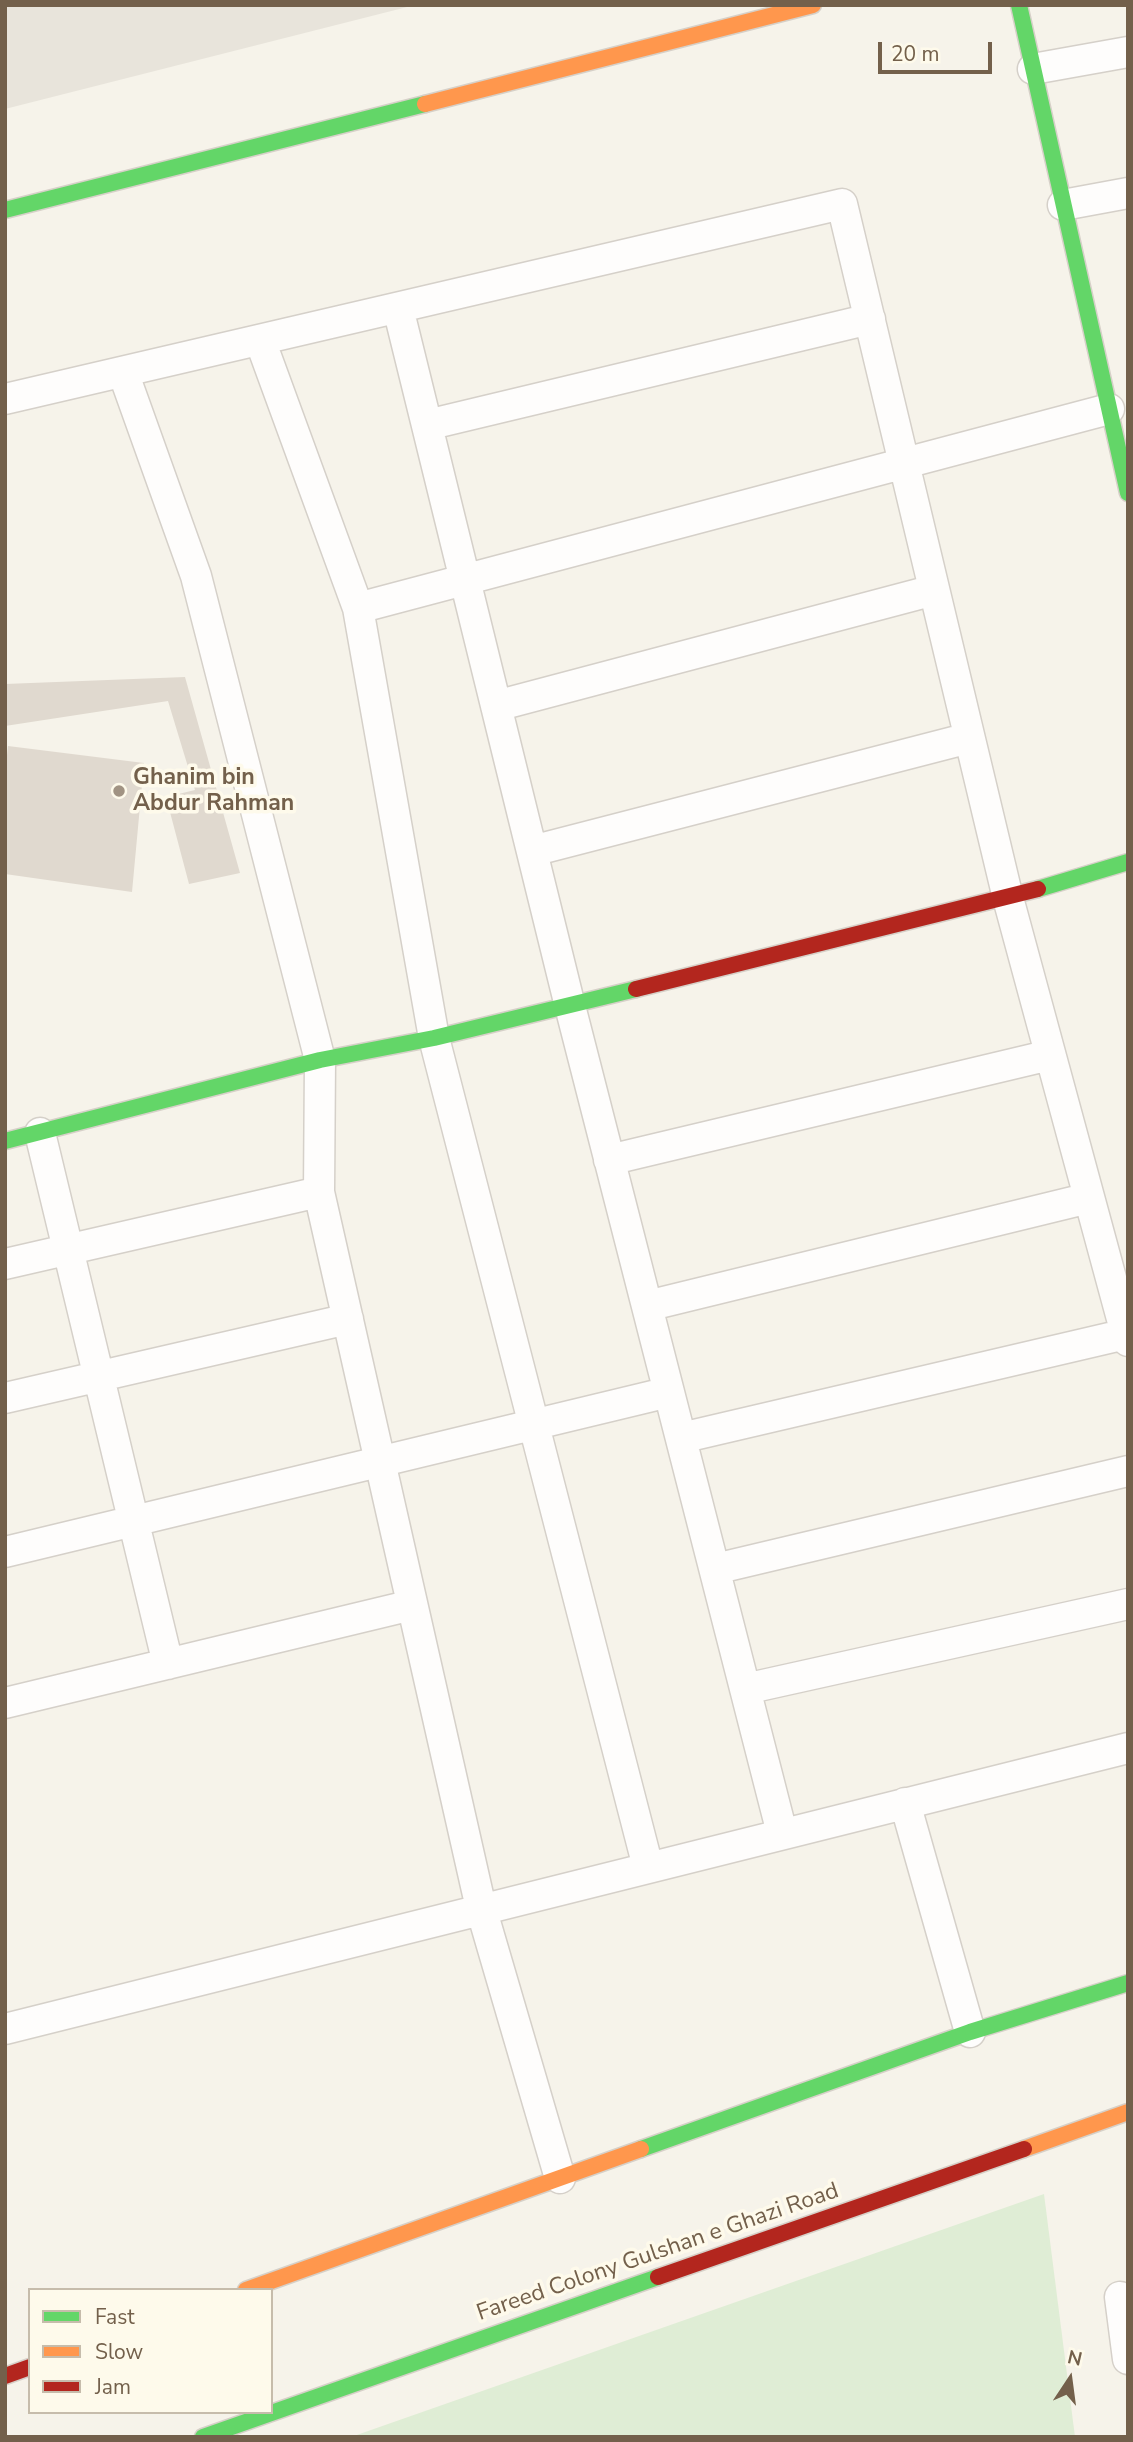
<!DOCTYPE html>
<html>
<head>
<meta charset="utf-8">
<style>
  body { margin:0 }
  #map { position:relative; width:1133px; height:2442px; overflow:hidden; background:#f6f3ea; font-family:"Nunito Sans",sans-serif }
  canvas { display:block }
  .frame { position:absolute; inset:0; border:7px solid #73604b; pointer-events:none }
  .legend { position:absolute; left:28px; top:2288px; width:245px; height:126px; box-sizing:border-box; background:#fefaeb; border:2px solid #c6bcab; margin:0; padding:9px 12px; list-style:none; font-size:21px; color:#73604b }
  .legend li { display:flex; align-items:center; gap:14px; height:35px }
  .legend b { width:35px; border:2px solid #c6bcab }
  .north { position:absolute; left:1035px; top:2344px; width:70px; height:70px; -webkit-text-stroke:5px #fefaeb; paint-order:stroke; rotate:13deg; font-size:19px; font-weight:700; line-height:28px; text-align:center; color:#73604b }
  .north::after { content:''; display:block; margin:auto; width:24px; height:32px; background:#73604b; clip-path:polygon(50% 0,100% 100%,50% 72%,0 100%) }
  .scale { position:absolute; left:878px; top:42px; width:114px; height:32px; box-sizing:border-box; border:4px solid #73604b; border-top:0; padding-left:9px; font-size:21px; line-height:24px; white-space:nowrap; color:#73604b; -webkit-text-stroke:5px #fefaeb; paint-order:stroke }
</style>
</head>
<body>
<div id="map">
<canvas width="1133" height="2442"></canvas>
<div class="frame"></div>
<ul class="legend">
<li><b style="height:9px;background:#63d668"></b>Fast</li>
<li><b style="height:9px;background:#ff974d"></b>Slow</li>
<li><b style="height:9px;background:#b3261e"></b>Jam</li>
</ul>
<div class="north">N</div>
<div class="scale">20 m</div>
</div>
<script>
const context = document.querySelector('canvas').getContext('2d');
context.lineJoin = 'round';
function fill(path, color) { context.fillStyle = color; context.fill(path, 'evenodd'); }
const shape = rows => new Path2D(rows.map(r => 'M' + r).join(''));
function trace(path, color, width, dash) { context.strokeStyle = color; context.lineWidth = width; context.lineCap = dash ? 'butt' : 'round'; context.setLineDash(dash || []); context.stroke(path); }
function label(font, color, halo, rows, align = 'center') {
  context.font = font + ' "Nunito Sans",sans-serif'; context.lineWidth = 7; context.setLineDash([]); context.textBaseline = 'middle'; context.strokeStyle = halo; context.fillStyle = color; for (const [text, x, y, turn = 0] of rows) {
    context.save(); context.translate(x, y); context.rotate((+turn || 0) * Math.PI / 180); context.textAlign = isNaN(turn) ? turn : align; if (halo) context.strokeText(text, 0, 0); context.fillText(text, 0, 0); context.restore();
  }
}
fill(shape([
  [5,5,415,5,5,109]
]), '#e8e4db');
fill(shape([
  [1044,2194,1075,2437,351,2437]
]), '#dfedd5');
fill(shape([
  [185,677,240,873,189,884,166,797,195,790,168,701,5,726,5,684],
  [8,746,144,763,132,892,5,874,5,773]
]), '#e0d9cf');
const street = shape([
  [1033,69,1128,52],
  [1063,205,1128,193],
  [398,308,570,1006,782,1833],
  [260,340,358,608,434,1038,648,1867],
  [123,372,196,576,320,1060,319,1192,481,1908,560,2178],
  [5,399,842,204,1008,898,1128,1341],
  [427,425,870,319],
  [358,608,1109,409],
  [496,706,934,590],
  [532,851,969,738],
  [40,1133,168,1664],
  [609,1160,1050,1055],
  [5,1264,319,1192],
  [647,1306,1089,1198],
  [5,1398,348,1319],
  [681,1438,1126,1334],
  [5,1552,669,1392],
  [715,1569,1128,1471],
  [745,1689,1128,1604],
  [5,1703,412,1605],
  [905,1803,970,2032],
  [5,2029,1128,1748],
  [1120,2297,1128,2359]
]);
const fast = shape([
  [1019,5,1128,493],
  [5,210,425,104],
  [1038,889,1128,862],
  [5,1141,320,1060,434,1038,636,989],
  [641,2149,970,2032,1128,1983],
  [203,2437,658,2277]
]);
const slow = shape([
  [425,104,813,5],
  [1024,2149,1128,2112],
  [246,2290,641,2149]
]);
const jam = shape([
  [636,989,1038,889],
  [658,2277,1024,2149],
  [5,2376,30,2367]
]);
trace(street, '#d5d0c9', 33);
trace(fast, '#d6d0c8', 19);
trace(slow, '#d6d0c8', 19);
trace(jam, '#d6d0c8', 19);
trace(street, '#fefdfc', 30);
trace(fast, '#63d668', 16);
trace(slow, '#ff974d', 16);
trace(jam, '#b3261e', 16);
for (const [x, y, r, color] of [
  [119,791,7,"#a19383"]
]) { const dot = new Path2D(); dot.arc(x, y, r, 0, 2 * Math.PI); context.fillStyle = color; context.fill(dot); trace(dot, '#fefaeb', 2.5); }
label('bold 23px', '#73604b', '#fefaeb', [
  ["Ghanim bin",133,778],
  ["Abdur Rahman",133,804]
], 'left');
label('23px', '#73604b', '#fefaeb', [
  ["Fareed Colony Gulshan e Ghazi Road",658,2253,-19]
]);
</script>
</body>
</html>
